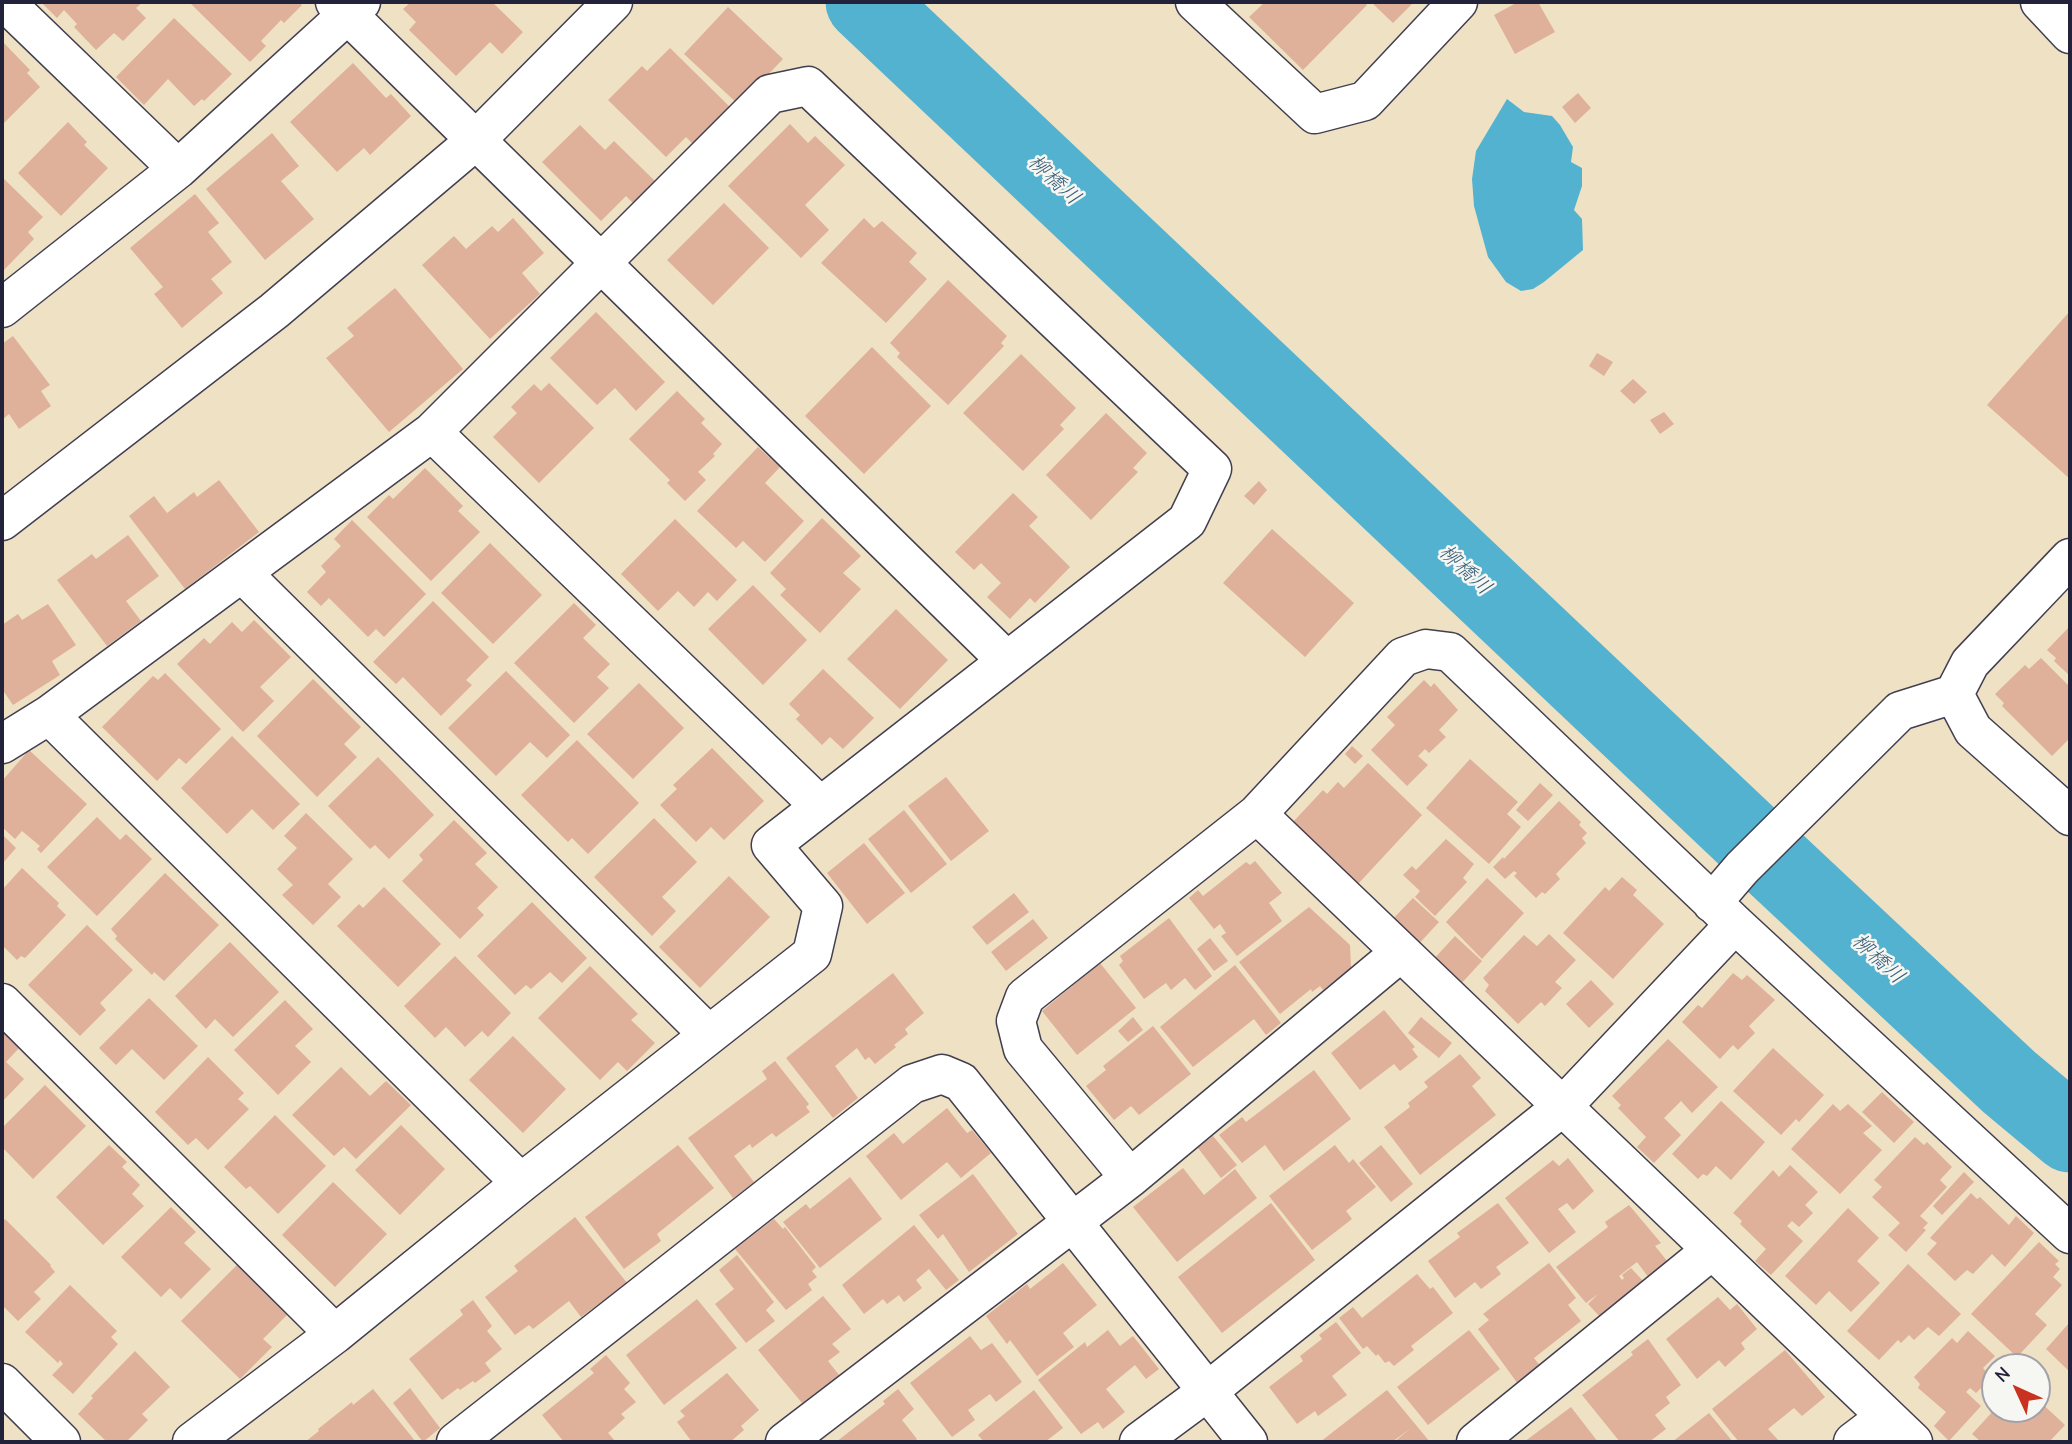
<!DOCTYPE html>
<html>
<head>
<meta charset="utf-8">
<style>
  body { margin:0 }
  #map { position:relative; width:2072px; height:1444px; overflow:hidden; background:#efe1c4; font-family:"Comic Neue",sans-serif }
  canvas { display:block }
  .frame { position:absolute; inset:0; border:4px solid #22223b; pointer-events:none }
  .north { position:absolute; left:1981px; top:1353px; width:70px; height:70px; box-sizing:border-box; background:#f6f6f2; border:2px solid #a1a1a9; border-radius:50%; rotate:315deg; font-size:19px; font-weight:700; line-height:28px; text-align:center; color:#22223b }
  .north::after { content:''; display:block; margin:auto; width:24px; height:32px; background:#c8321e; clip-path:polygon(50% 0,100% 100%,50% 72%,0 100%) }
</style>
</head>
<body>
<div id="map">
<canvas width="2072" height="1444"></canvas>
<div class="frame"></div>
<div class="north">N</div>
</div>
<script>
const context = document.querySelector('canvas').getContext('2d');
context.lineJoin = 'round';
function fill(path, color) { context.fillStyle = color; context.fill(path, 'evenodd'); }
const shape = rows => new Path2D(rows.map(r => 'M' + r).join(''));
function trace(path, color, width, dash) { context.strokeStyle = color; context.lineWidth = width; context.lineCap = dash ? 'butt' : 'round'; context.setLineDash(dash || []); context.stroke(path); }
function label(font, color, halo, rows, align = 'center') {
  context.font = font + ' "Comic Neue","Klee One",sans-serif'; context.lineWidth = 5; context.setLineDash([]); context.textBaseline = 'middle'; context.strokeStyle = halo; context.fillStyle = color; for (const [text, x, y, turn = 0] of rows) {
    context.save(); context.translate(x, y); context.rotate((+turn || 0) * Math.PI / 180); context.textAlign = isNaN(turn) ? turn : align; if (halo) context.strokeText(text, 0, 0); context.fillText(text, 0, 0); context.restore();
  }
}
fill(shape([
  [1507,99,1524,112,1552,116,1560,125,1573,147,1571,162,1582,168,1582,186,1574,210,1582,219,1583,250,1544,282,1533,289,1521,291,1506,282,1488,257,1474,206,1472,179,1476,151]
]), '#52b2d0');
trace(shape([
  [865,2,1773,861,2009,1082,2070,1133]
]), '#52b2d0', 79);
fill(shape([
  [41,2,143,2,136,8,146,18,123,41,114,33,96,50,74,27,77,24,64,10,57,18],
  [189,2,298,2,302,5,284,23,281,20,261,41,266,46,250,62],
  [411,2,492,2,523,32,502,54,490,42,456,76,409,30,416,22,403,9],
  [1265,2,1364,2,1367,5,1303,70,1249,17],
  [1371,2,1414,2,1393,23],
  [1518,2,1538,2,1555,32,1515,54,1494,15],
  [728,7,783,59,739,105,684,54],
  [174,18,232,74,204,101,202,99,194,106,168,79,144,105,116,77],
  [2,41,30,70,27,73,40,87,2,125],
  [670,48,730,107,693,144,686,137,666,157,608,100,642,66,647,71],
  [353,63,386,98,391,94,411,116,370,155,364,148,337,172,290,122],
  [1578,93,1591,108,1575,123,1562,107],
  [68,122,87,142,84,145,108,168,61,216,18,173],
  [790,124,808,143,815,136,845,165,805,205,829,230,801,258,728,186],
  [580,125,605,150,614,141,657,183,635,205,626,196,601,221,542,162],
  [272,133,299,166,281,181,314,219,265,260,206,189],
  [2,177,43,217,28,232,34,239,2,272],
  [195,194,219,223,208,232,232,262,211,279,223,293,182,328,154,294,163,287,130,248],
  [724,203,769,248,713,305,667,260],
  [513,218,544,253,522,273,540,294,490,339,422,265,454,236,466,249,492,226,498,232],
  [864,218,874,228,882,221,917,253,909,262,927,279,886,323,821,263],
  [948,280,1007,336,1001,343,1004,346,948,405,897,357,900,353,890,343],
  [395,288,463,369,389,432,326,358,354,336,347,328],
  [2070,311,2070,479,1987,405],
  [596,312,665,382,636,411,615,388,597,405,550,358],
  [13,336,50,385,41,391,51,406,19,429,9,414,2,420,2,344],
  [872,347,931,406,864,474,805,416],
  [1597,353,1613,362,1604,376,1589,366],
  [1021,354,1076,408,1060,425,1064,429,1023,471,963,413],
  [1633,379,1647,392,1634,404,1620,391],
  [549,383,594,428,539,483,493,437,517,413,511,407,534,384,541,391],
  [677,391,705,419,701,423,722,444,713,454,715,456,698,472,706,480,685,501,667,483,670,480,629,439],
  [1664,412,1674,424,1660,434,1650,420],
  [1106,413,1147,453,1133,468,1138,472,1091,520,1046,475],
  [758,447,780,467,765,483,804,521,765,562,743,541,736,548,697,511],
  [425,468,463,506,458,511,480,532,431,581,367,517,389,495,393,499],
  [219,480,259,532,185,589,129,516,154,496,167,513,194,492,197,497],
  [1259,481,1267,490,1254,505,1244,496],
  [1013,493,1038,517,1029,526,1070,567,1035,603,1030,598,1010,619,987,597,1001,583,981,563,974,570,955,552],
  [822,518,861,556,843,573,861,589,820,633,780,595,786,589,770,573],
  [675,519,737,580,717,601,708,592,694,607,678,591,658,611,621,574],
  [352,520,426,594,384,637,376,629,368,637,329,598,321,606,307,592,326,572,321,566,341,546,334,539],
  [1272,529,1354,603,1305,657,1223,583],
  [128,535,159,576,126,601,141,621,107,646,57,580,92,554,96,559],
  [490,543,542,595,493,644,441,593],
  [753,585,807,640,763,685,708,629],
  [433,601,489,657,466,680,472,685,441,716,403,677,396,684,373,662],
  [574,603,596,625,583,638,610,664,597,677,609,688,574,723,514,663],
  [48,604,76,645,52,661,60,675,13,705,2,689,2,625,18,614,22,620],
  [896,609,948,660,900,709,847,659],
  [254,620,291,657,260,687,274,701,243,732,177,664,204,638,210,644,232,622,242,632],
  [2070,626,2070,676,2054,661,2056,658,2047,650],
  [2041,658,2070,687,2070,738,2052,756,2002,706,2004,703,1995,694,2025,665,2029,669],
  [823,669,874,718,843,749,830,737,822,745,796,719,800,715,789,704],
  [506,671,570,735,547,758,530,742,496,776,448,728],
  [165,673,221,729,186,764,179,758,157,781,102,727,153,676,158,680],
  [313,679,361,727,344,744,357,757,317,797,257,736],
  [1424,680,1431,687,1434,683,1458,710,1439,730,1446,737,1429,753,1425,749,1418,756,1428,765,1407,786,1371,750,1395,725,1387,717],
  [639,683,684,728,633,779,587,734],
  [232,736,300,804,273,830,252,809,227,834,181,788],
  [577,740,639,803,588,854,572,838,568,842,521,795],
  [1352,746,1363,756,1355,764,1345,754],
  [712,748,764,801,724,840,711,827,696,842,660,805,677,789,673,785],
  [29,750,87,804,41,853,37,849,40,846,22,831,15,839,2,827,2,781],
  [378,757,434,815,389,859,375,845,370,849,328,806],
  [1470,759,1518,802,1507,814,1521,827,1489,864,1426,808],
  [1368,763,1422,815,1358,884,1292,823,1323,790,1327,794,1338,782,1344,788],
  [946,777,989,831,951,861,908,806],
  [1540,783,1553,795,1528,821,1516,810],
  [1559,801,1581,822,1579,825,1587,833,1582,838,1586,843,1556,874,1560,879,1545,894,1542,892,1536,898,1514,876,1517,873,1514,871,1505,879,1493,867,1503,857,1504,859],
  [904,810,947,864,911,893,868,839],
  [306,813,353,859,328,884,341,897,313,925,282,895,293,885,277,869,297,848,284,836],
  [97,817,120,840,126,834,152,859,97,916,47,867],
  [654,818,697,862,662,897,676,911,652,936,594,877],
  [454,820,487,853,475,864,498,887,477,908,484,915,460,939,402,881,423,860,419,855],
  [2,834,16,848,2,864],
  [1446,839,1474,864,1463,878,1467,882,1435,916,1415,897,1420,891,1403,875,1412,866,1416,870],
  [864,843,905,893,867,924,827,873],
  [1255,861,1282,893,1269,903,1282,921,1237,956,1221,936,1226,933,1220,924,1214,929,1189,898,1198,890,1203,896,1246,862,1250,865],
  [22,868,59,903,57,906,66,915,25,958,21,956,17,960,2,945,2,890],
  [165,873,219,925,164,981,154,972,152,975,115,939,117,936,111,929],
  [729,876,770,917,700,988,659,947],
  [1622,877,1637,890,1633,895,1664,924,1613,979,1563,933,1605,887,1609,891],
  [1487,878,1524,913,1482,959,1446,922],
  [384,887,441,944,398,987,337,926,359,904,363,908],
  [1014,893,1029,912,987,945,972,927],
  [1413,898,1439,922,1415,948,1389,923],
  [532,902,587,958,562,983,550,972,531,989,526,985,515,995,477,956],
  [1309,907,1350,945,1351,968,1323,990,1320,986,1312,992,1311,989,1280,1014,1239,962],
  [1169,918,1212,976,1195,990,1185,978,1171,990,1166,983,1144,999,1119,965,1123,961,1120,956],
  [1033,919,1048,938,1006,971,991,952],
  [87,925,133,970,100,1003,106,1010,80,1036,28,985],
  [1549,934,1576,960,1555,982,1562,988,1545,1006,1541,1002,1518,1024,1485,991,1489,985,1483,978,1524,935,1537,946],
  [1455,936,1482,961,1459,986,1432,961],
  [1210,938,1228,961,1214,971,1197,949],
  [230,942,279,992,233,1037,215,1019,206,1029,175,996],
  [455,956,511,1013,488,1037,482,1031,465,1047,446,1027,435,1038,404,1006],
  [1100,963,1136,1008,1077,1055,1042,1011],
  [1235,965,1281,1023,1266,1035,1254,1019,1193,1067,1160,1027],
  [590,966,638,1014,631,1020,655,1043,627,1071,618,1062,600,1080,538,1018],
  [893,973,924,1013,905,1029,908,1034,894,1045,896,1047,875,1064,869,1057,865,1060,857,1048,835,1066,858,1098,833,1118,786,1058],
  [1733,973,1742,980,1747,975,1775,1000,1749,1026,1755,1033,1738,1050,1733,1045,1720,1059,1682,1022,1698,1005,1702,1008],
  [1591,980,1614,1004,1589,1028,1566,1004],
  [149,998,198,1046,164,1080,132,1049,116,1065,99,1048],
  [285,1000,313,1029,295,1046,311,1062,278,1095,234,1050],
  [1384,1010,1415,1047,1412,1049,1418,1057,1400,1071,1394,1064,1360,1090,1331,1053],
  [1133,1017,1143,1030,1128,1042,1118,1031],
  [1421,1017,1452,1043,1439,1058,1408,1033],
  [1153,1026,1191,1074,1139,1115,1131,1106,1114,1120,1086,1086,1106,1070,1103,1066],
  [2,1031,19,1048,6,1062,24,1079,2,1102],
  [513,1036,566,1089,523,1133,469,1080],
  [1668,1039,1718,1087,1692,1113,1681,1101,1664,1118,1681,1135,1654,1163,1637,1147,1646,1137,1618,1108,1621,1105,1612,1096],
  [1773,1048,1824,1095,1799,1122,1796,1119,1781,1135,1733,1091],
  [1460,1054,1481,1078,1472,1086,1496,1115,1420,1175,1384,1127,1410,1107,1408,1103,1428,1087,1424,1082],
  [208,1057,244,1093,238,1099,249,1109,208,1150,196,1138,188,1145,155,1112],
  [775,1061,809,1104,806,1107,810,1112,776,1137,772,1133,752,1148,750,1144,734,1156,754,1182,733,1198,688,1138,767,1079,762,1071],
  [341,1067,370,1096,386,1081,411,1105,356,1159,344,1147,334,1156,292,1115],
  [1314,1070,1351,1119,1284,1171,1265,1145,1242,1163,1219,1135,1242,1117,1246,1122],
  [45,1085,86,1126,33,1179,2,1147,2,1128],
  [1882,1092,1914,1122,1894,1143,1862,1112],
  [1721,1101,1765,1142,1731,1180,1716,1166,1707,1176,1703,1174,1698,1179,1672,1154],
  [1833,1104,1840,1111,1848,1104,1872,1126,1863,1133,1882,1150,1840,1194,1791,1149],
  [947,1108,967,1133,972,1130,991,1153,961,1178,947,1162,901,1200,866,1156,894,1133,903,1144],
  [275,1115,326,1166,278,1214,250,1186,246,1189,224,1167],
  [401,1125,445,1169,400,1215,355,1170],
  [1213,1136,1237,1165,1221,1178,1198,1148],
  [1915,1137,1924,1145,1927,1142,1952,1167,1940,1180,1947,1187,1920,1216,1928,1223,1923,1228,1926,1230,1906,1252,1888,1235,1900,1223,1872,1197,1882,1187,1874,1180],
  [109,1145,127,1162,122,1167,140,1185,132,1194,144,1206,103,1245,56,1197],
  [678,1145,714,1188,657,1234,661,1241,624,1269,585,1217],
  [1335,1145,1349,1163,1353,1159,1376,1187,1346,1211,1352,1219,1312,1250,1269,1196],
  [1381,1145,1413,1184,1391,1202,1359,1163],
  [1568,1158,1594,1191,1573,1210,1567,1203,1558,1209,1576,1232,1549,1253,1505,1198,1553,1160,1559,1166],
  [1790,1165,1818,1192,1805,1205,1813,1213,1799,1227,1792,1221,1787,1226,1803,1241,1771,1275,1755,1261,1766,1249,1740,1224,1742,1221,1733,1213,1773,1170,1779,1177],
  [1183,1168,1204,1195,1235,1169,1257,1198,1177,1262,1133,1207],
  [1964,1172,1974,1182,1942,1215,1933,1206],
  [973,1174,1018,1234,969,1272,943,1234,938,1239,919,1215],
  [850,1177,882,1219,820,1268,783,1222,806,1204,810,1209],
  [333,1182,387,1234,335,1287,282,1235],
  [1971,1193,1977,1199,1980,1197,2009,1225,2016,1216,2034,1233,2005,1267,1992,1254,1973,1274,1967,1270,1955,1281,1927,1254,1937,1243,1930,1238],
  [1271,1203,1315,1260,1222,1333,1178,1277],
  [1498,1203,1529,1243,1496,1267,1501,1274,1481,1289,1475,1282,1455,1298,1428,1261,1460,1237,1457,1233],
  [1629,1205,1661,1243,1655,1246,1668,1262,1649,1278,1637,1262,1619,1276,1622,1280,1624,1278,1622,1275,1631,1268,1645,1283,1603,1320,1588,1304,1598,1294,1586,1303,1556,1267,1608,1227,1605,1222],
  [171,1207,196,1232,184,1243,211,1269,181,1299,170,1288,161,1297,121,1257],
  [1848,1208,1879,1238,1857,1261,1880,1283,1851,1312,1829,1291,1816,1305,1785,1276],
  [575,1217,627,1283,581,1317,569,1301,533,1329,529,1325,515,1335,485,1297,518,1271,514,1266],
  [5,1219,51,1265,50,1266,55,1272,34,1292,41,1299,18,1321,2,1305,2,1222],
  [774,1219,783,1229,785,1227,816,1267,812,1271,817,1277,808,1284,812,1290,786,1310,735,1249],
  [914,1225,959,1280,946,1290,929,1269,916,1280,922,1288,904,1302,899,1295,887,1304,883,1299,864,1314,842,1285],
  [2039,1242,2059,1261,2055,1264,2060,1269,2053,1277,2062,1285,2035,1314,2047,1325,2017,1357,1971,1314],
  [737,1255,774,1302,766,1310,775,1321,746,1343,715,1304,734,1289,719,1270],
  [1063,1263,1097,1305,1063,1333,1074,1347,1037,1376,1010,1340,1007,1344,986,1316,1027,1284,1030,1289],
  [1549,1263,1576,1298,1568,1305,1581,1321,1534,1358,1541,1367,1518,1384,1478,1329,1489,1320,1483,1314],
  [238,1264,289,1313,263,1339,272,1347,240,1379,181,1321],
  [1908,1264,1961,1314,1939,1336,1928,1327,1914,1340,1909,1335,1901,1343,1898,1340,1879,1360,1847,1331],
  [1417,1274,1430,1289,1433,1287,1453,1313,1411,1346,1414,1350,1394,1366,1389,1361,1385,1363,1378,1354,1376,1356,1367,1346,1363,1349,1339,1318,1353,1307,1362,1318],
  [70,1285,117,1331,111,1337,118,1344,73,1394,52,1375,63,1364,60,1360,58,1363,25,1332],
  [823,1296,851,1329,832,1344,840,1352,828,1361,839,1375,802,1403,758,1350],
  [1718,1297,1730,1310,1737,1304,1757,1329,1741,1343,1745,1349,1725,1367,1719,1360,1697,1379,1666,1339],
  [697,1299,737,1348,664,1405,626,1355],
  [473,1300,492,1326,487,1331,502,1349,485,1363,491,1371,475,1383,473,1381,460,1390,458,1388,442,1400,409,1359,463,1315,460,1310],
  [1336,1322,1361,1353,1332,1376,1347,1395,1318,1416,1315,1411,1297,1424,1269,1387,1303,1361,1300,1356,1322,1339,1319,1335],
  [2070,1322,2070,1372,2046,1349],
  [1108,1330,1120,1346,1133,1336,1159,1369,1146,1379,1135,1365,1106,1389,1125,1412,1103,1429,1098,1422,1081,1434,1038,1380,1085,1342,1087,1347],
  [1469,1330,1500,1369,1428,1425,1397,1387],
  [1968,1331,1995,1356,1983,1368,1992,1377,1976,1393,1970,1388,1966,1392,1981,1406,1949,1441,1934,1426,1946,1412,1918,1388,1920,1384,1914,1377,1952,1338,1957,1343],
  [970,1336,981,1350,992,1343,1022,1382,996,1402,990,1394,968,1410,975,1420,952,1437,910,1383],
  [1648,1339,1681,1385,1666,1397,1670,1403,1655,1415,1666,1429,1649,1442,1620,1442,1582,1395,1633,1355,1631,1352],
  [1785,1350,1825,1397,1802,1416,1794,1408,1768,1429,1780,1442,1739,1442,1712,1409],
  [135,1351,170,1387,142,1414,148,1420,126,1442,107,1442,78,1414,93,1398,91,1396],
  [606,1355,630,1383,624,1389,636,1402,621,1414,625,1418,608,1433,616,1442,564,1442,542,1415,594,1373,590,1369],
  [727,1373,759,1410,741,1426,744,1430,730,1442,692,1442,677,1422,685,1416,680,1411],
  [410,1388,440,1428,423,1442,393,1403],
  [373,1389,416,1442,305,1442,319,1431,318,1429,352,1402,353,1405],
  [898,1389,914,1409,902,1420,917,1439,913,1442,836,1442,885,1404,883,1401],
  [1034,1390,1063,1428,1045,1442,984,1442,978,1435],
  [1387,1390,1430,1442,1394,1442,1411,1428,1392,1442,1320,1442],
  [2037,1399,2065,1425,2049,1442,1981,1442,1972,1434,1995,1409,2037,1409],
  [1571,1407,1598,1442,1524,1442],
  [1709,1413,1733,1442,1672,1442]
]), '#dfb09a');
const minor = shape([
  [5,2,178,169],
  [335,2,1007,661],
  [1195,2,1315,114,1365,101,1458,2],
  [2040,2,2070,34],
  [2,308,178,169,361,2],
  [432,432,820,806],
  [2,521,274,311,475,141,613,2],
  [242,573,708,1034],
  [1954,694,1973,730,2070,816],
  [49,715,521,1183],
  [2,744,49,715,432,432,770,94,808,86,1212,469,1187,521,771,845,823,906,812,954,521,1183,335,1334,192,1442],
  [1257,814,1913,1442],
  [1712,903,1742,868,1900,711,1954,694,1970,663,2070,558],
  [2,1003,335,1334],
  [1130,1178,1401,952],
  [2,1383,61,1442],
  [456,1442,912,1084,942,1074,961,1082,1248,1442],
  [785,1442,1130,1178,1023,1049,1016,1021,1025,997,1257,814,1403,657,1426,649,1450,652,1735,924,2070,1234],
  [1139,1442,1208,1391,1562,1107,1735,924],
  [1476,1442,1712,1250],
  [1853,1442,1886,1417]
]);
trace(minor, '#413f50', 41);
trace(minor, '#fff', 38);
label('italic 21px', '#355c77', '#f6f6f2', [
  ["柳橋川",1054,180,43],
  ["柳橋川",1465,570,43],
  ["柳橋川",1878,959,43]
]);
</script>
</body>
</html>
